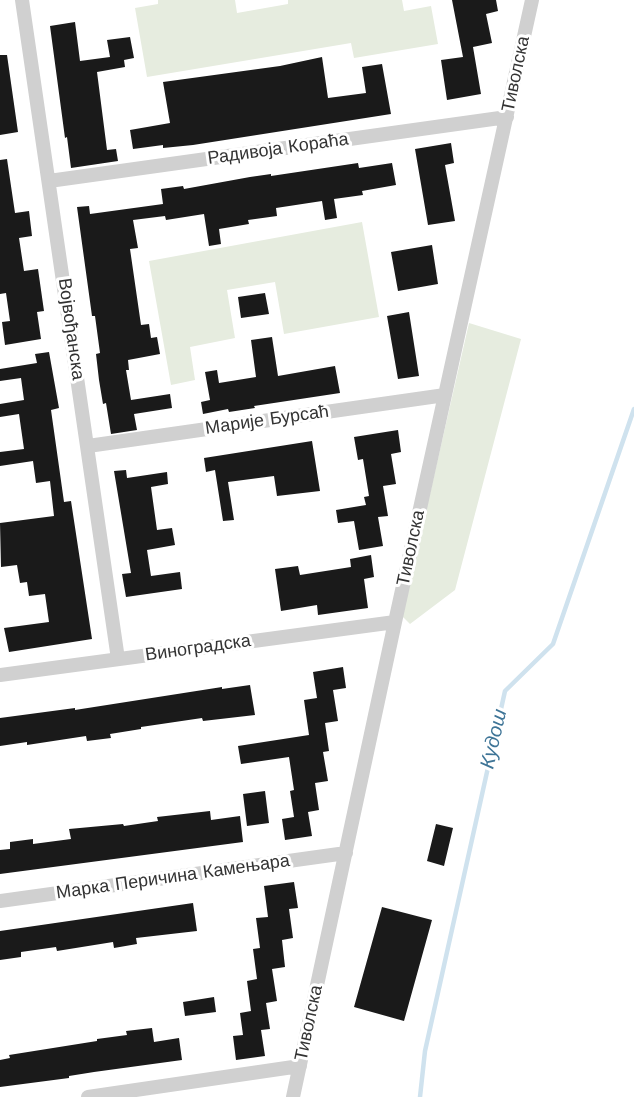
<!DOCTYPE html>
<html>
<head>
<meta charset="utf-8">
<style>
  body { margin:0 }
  canvas { display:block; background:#fff }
</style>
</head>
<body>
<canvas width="634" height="1097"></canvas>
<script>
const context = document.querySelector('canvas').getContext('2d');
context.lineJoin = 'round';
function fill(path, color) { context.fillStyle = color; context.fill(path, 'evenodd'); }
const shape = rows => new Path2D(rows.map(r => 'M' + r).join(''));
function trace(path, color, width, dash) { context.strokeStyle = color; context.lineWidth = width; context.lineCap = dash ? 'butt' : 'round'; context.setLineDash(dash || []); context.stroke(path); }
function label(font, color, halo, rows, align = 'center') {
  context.font = font + ' "Work Sans",sans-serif'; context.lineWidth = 6; context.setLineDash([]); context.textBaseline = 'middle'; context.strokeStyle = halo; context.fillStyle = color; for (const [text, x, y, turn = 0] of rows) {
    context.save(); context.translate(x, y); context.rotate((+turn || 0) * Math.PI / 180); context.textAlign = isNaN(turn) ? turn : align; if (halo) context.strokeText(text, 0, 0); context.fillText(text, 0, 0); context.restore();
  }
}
fill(shape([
  [158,0,235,0,237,13,288,4,288,0,402,0,404,11,431,6,438,44,354,58,351,43,147,77,135,8,158,4],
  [362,222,379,317,284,334,275,282,227,290,235,338,190,347,195,380,171,385,149,261],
  [469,323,521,339,455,590,410,624,402,616]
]), '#e6ecdf');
trace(shape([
  [420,1097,425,1051,505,691,553,644,634,409]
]), '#cfe2ee', 4.5);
fill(shape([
  [452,0,496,0,498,11,486,14,492,43,473,47,481,94,447,100,441,60,463,57],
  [75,22,80,61,110,57,107,40,130,37,134,58,124,60,125,67,97,72,107,150,116,149,118,161,71,168,67,137,65,138,50,26],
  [0,55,7,55,18,132,0,135],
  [322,57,328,98,366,93,362,67,382,64,391,114,193,145,163,148,163,145,133,149,130,130,170,123,163,82,280,66],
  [451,143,454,163,445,165,455,221,428,225,415,149],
  [7,159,15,213,29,211,32,236,19,238,24,271,38,269,44,311,37,312,41,339,5,345,2,322,10,321,6,293,0,294,0,160],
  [358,163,359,168,392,163,396,185,362,191,363,195,334,199,337,218,325,220,322,201,276,208,277,216,248,220,249,224,219,229,221,244,209,246,204,214,166,220,165,216,133,220,138,248,130,249,141,325,149,324,151,338,157,337,160,354,128,360,129,370,126,370,131,400,170,394,172,408,134,414,137,430,111,434,106,403,103,404,99,380,96,354,100,353,95,316,92,316,77,207,89,206,90,214,163,204,161,189,183,186,184,189,250,177,271,174,271,176],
  [432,245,438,284,398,291,391,252],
  [265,293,269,314,241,318,238,297],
  [409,312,419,376,398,379,387,316],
  [272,337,278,376,335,366,340,393,254,406,255,408,229,412,228,409,203,414,201,402,210,400,205,372,217,370,219,383,256,377,251,340],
  [49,352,59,408,51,410,64,502,71,501,92,639,9,652,4,628,49,622,45,594,29,596,27,582,20,583,17,565,1,567,0,523,54,516,50,481,36,483,33,461,0,466,0,452,24,449,19,414,0,417,0,404,24,400,21,378,0,381,0,369,37,363,35,354],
  [398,430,401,452,391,454,396,484,383,486,388,516,378,517,383,546,359,550,354,521,338,523,336,510,366,505,364,497,369,496,363,459,358,460,354,437],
  [312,441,320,491,277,496,274,476,228,482,234,520,223,521,215,470,206,472,204,458],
  [126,470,127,478,167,472,168,484,151,487,157,530,172,528,175,545,147,550,151,576,180,572,182,589,126,597,122,574,131,573,114,471],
  [371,555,374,577,364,579,368,608,318,615,317,605,281,611,275,569,298,566,300,575,351,567,350,559],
  [343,667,346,688,333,690,338,721,325,723,329,751,323,752,328,781,315,783,319,810,308,812,312,836,285,840,282,819,294,817,290,791,294,790,289,757,241,764,238,746,309,735,304,700,317,698,313,672],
  [250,685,255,715,203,721,202,718,141,727,141,729,110,734,111,738,87,741,86,736,27,745,27,742,0,746,0,718,75,708,75,710,222,687,222,689],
  [265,791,269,823,247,826,243,794],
  [210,811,211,820,240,816,243,842,0,874,0,850,10,849,10,842,33,839,33,844,71,839,69,829,123,824,124,826,158,821,157,817],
  [436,824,453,828,444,866,427,861],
  [294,882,298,908,289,909,293,938,282,940,285,967,272,969,277,1001,266,1003,270,1029,261,1030,265,1056,236,1060,233,1036,243,1035,240,1013,251,1011,247,981,257,979,253,949,260,948,256,918,268,917,264,886],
  [193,903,197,931,136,938,137,944,114,948,113,942,57,951,56,947,21,952,21,957,0,960,0,931],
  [382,907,432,920,404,1021,354,1007],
  [214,997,216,1012,185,1016,183,1002],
  [152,1028,154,1042,179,1038,182,1060,94,1072,69,1076,69,1078,0,1087,0,1060,10,1058,9,1055,97,1041,97,1039,127,1035,126,1031]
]), '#1a1a1a');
trace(shape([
  [22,0,118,659],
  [49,181,507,117],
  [88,446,445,395],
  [0,675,395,622],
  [0,901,346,853],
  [88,1097,300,1066],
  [293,1097,395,622,532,0]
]), '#d0d0d0', 14);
label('18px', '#333', '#fff', [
  ["Тиволска",516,74,-78],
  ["Радивоја Кораћа",278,149,-8],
  ["Војвођанска",71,329,82],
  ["Марије Бурсаћ",267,420,-8],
  ["Тиволска",411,548,-78],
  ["Виноградска",198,648,-8],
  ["Марка Перичина Камењара",173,877,-8],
  ["Тиволска",309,1023,-78]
]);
label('italic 20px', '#3f7597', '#fff', [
  ["Кудош",494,739,-77]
]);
</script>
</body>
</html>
